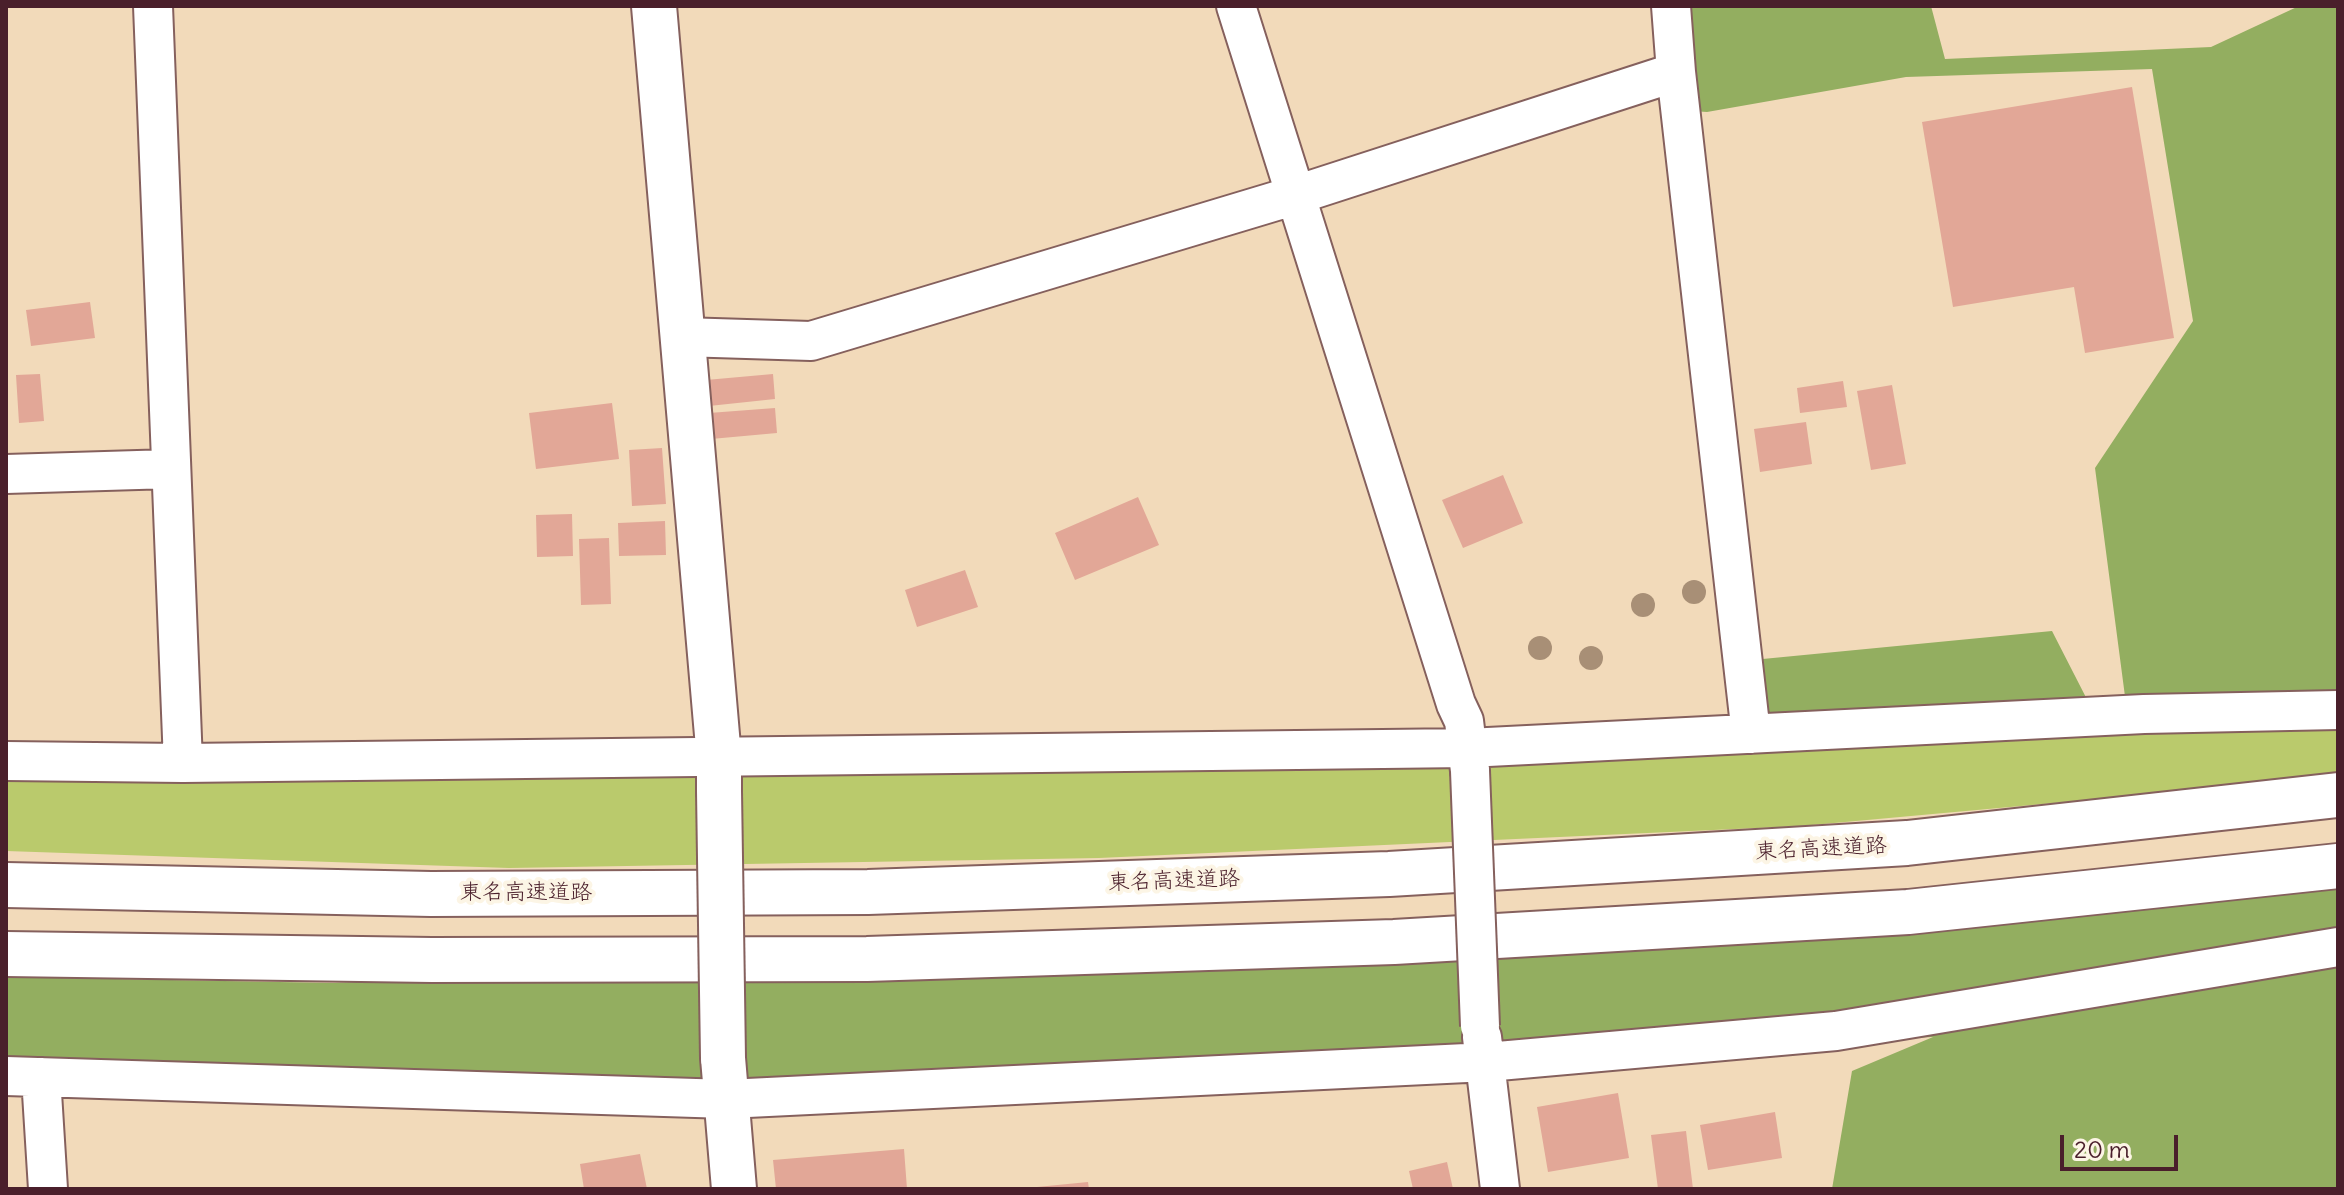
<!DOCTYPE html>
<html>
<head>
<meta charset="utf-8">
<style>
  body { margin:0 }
  #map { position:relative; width:2344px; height:1195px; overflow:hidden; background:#f2daba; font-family:Delius,sans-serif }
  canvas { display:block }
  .frame { position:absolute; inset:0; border:8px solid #4a1f2b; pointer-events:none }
  .scale { position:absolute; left:2060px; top:1135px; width:118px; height:36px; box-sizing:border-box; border:4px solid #4a1f2b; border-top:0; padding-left:10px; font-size:24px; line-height:28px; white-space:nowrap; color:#4a1f2b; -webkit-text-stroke:6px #fcf5e5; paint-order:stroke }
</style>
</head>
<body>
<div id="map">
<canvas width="2344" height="1195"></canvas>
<div class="frame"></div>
<div class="scale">20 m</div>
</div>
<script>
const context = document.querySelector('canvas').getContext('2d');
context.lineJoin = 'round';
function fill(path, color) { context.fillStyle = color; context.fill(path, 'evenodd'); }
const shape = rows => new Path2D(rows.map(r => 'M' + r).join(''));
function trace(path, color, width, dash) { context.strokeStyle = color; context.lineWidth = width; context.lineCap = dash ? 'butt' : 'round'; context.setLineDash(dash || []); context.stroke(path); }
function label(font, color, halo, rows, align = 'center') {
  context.font = font + ' Delius,"Klee One",sans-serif'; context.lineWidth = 8; context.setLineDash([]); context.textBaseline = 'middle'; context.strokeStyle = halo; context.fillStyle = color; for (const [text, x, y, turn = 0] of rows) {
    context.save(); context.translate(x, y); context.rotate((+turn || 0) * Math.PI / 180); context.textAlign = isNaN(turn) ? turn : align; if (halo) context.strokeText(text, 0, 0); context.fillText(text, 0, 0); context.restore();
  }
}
fill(shape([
  [2338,713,2338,774,2285,782,1801,826,1099,858,509,868,6,851,6,758]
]), '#baca6c');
fill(shape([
  [1676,6,1931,6,1945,59,2211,47,2299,6,2338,6,2338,698,2126,704,2095,468,2193,321,2152,69,1906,77,1707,112,1692,111],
  [2052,631,2096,717,1751,734,1742,661],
  [2338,867,2338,1189,1832,1189,1852,1071,1933,1037,1547,1056,577,1095,6,1086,6,977,334,983,1394,942]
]), '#93ae60');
fill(shape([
  [2132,87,2174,338,2085,353,2074,287,1953,307,1922,122],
  [90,302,95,338,31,346,26,310],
  [40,374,44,421,19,423,16,375],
  [773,374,775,399,709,406,706,380],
  [1843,381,1847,407,1800,413,1797,388],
  [1892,385,1906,464,1871,470,1857,391],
  [612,403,619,459,536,469,529,413],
  [775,408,777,433,711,439,709,413],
  [1806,422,1812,464,1760,472,1754,429],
  [662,448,666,504,632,506,629,450],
  [1503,475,1523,523,1463,548,1442,500],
  [1138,497,1159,545,1075,580,1055,533],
  [572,514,573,556,537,557,536,515],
  [665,521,666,555,619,556,618,523],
  [609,538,611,604,581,605,579,539],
  [965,570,978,607,917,627,905,590],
  [1618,1093,1629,1158,1548,1172,1537,1107],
  [1775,1112,1782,1158,1708,1170,1700,1125],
  [1686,1131,1693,1189,1658,1189,1651,1135],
  [904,1149,907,1189,776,1189,773,1160],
  [640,1154,647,1189,584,1189,580,1164],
  [1447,1162,1453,1189,1413,1189,1409,1171],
  [1088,1182,1089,1189,1037,1189,1037,1187]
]), '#e2a797');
const minor = shape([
  [153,6,183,763],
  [1236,6,1456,704,1464,721,1470,771],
  [1671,6,1676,72,1751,734],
  [682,337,811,341,1296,195,1676,72],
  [6,474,171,469],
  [6,761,183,763,1468,748,2144,714,2338,710],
  [1482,1037,1500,1189],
  [6,1076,727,1099,1487,1062,1836,1031,2338,947],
  [41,1077,48,1189]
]);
const tertiary = shape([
  [654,6,719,758,719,791],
  [723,1058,734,1189]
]);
const motorway = shape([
  [6,885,431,894,868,892,1389,874,1907,843,2338,795],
  [6,954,432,960,867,959,1394,942,1908,912,2338,866]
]);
trace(minor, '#85605d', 42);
trace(tertiary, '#85605d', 48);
trace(motorway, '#85605d', 48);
trace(minor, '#fff', 38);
trace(tertiary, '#fff', 44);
trace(motorway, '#fff', 44);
const minorBridge = shape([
  [1470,771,1480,1026]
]);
const tertiaryBridge = shape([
  [719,791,723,1058]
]);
trace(minorBridge, '#85605d', 42, []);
trace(tertiaryBridge, '#85605d', 48, []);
trace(minorBridge, '#fff', 38);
trace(tertiaryBridge, '#fff', 44);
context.fillStyle = '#a88f76';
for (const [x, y] of [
  [1694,592],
  [1643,605],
  [1540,648],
  [1591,658]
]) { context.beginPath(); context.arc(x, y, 12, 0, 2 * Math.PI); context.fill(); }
label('22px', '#4a1f2b', '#fcf5e5', [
  ["東名高速道路",1821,849,-3],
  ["東名高速道路",1174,881,-2],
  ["東名高速道路",526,893]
]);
</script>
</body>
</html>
